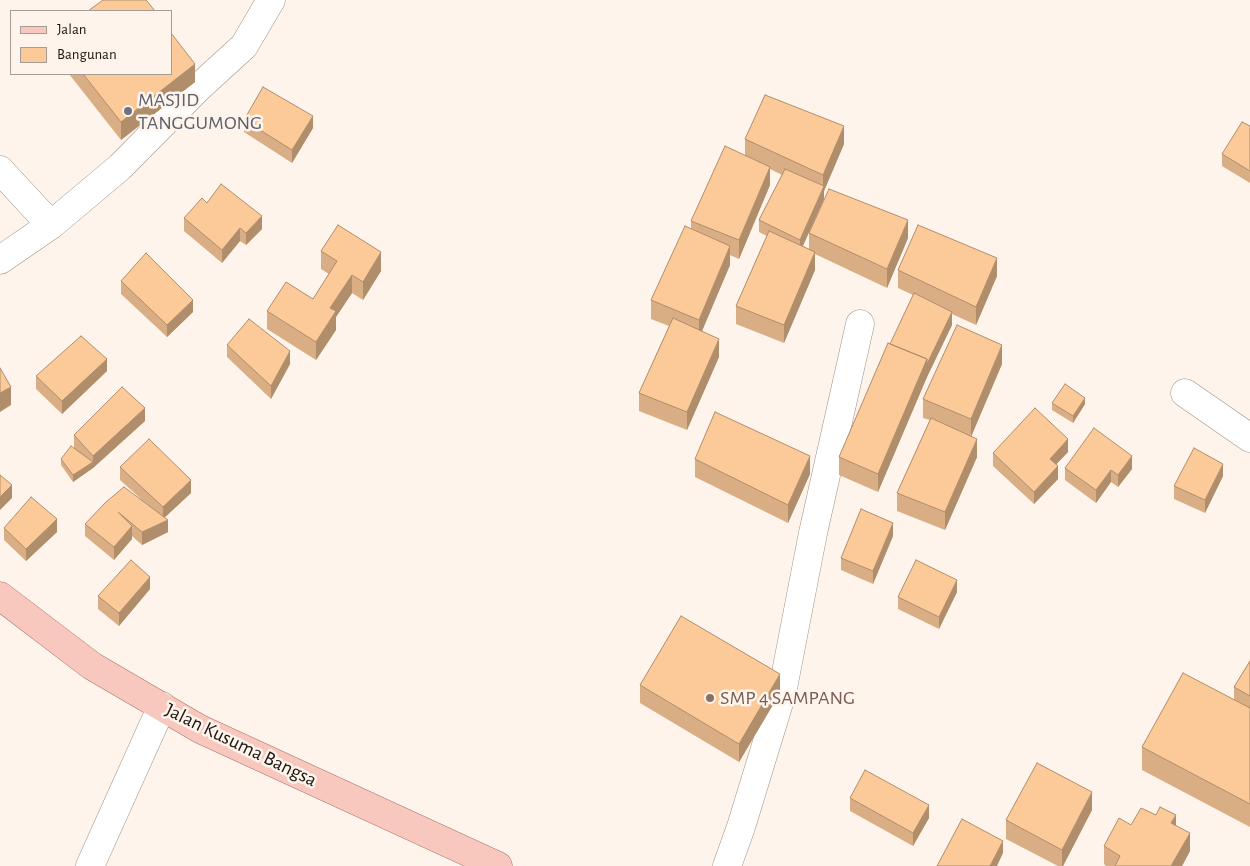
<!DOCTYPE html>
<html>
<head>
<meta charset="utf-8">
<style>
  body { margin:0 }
  #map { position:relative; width:1250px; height:866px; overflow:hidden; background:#fef4eb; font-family:"Alegreya Sans",sans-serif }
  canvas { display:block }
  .legend { position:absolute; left:10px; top:10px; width:162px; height:65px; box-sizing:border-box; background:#fef4eb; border:1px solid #a49c95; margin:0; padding:6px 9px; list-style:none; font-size:15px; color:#1c1814 }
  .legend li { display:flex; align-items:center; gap:10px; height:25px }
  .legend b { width:25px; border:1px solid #a49c95 }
</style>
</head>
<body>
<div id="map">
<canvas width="1250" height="866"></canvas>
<ul class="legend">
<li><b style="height:6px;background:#f8c8bf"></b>Jalan</li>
<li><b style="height:14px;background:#fcca99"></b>Bangunan</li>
</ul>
</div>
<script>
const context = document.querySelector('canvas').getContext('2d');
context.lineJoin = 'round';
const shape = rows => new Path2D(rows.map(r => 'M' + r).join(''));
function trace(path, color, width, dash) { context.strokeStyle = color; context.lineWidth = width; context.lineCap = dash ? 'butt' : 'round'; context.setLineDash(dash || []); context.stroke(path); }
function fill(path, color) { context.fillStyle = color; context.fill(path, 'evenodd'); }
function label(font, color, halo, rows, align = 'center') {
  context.font = font + ' "Alegreya Sans",sans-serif'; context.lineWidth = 5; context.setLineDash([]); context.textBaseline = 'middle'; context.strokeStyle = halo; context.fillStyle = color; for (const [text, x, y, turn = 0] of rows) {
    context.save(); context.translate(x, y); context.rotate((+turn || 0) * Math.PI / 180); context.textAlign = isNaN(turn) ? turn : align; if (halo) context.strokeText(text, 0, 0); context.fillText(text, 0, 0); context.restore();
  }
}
const minor = shape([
  [0,170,51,225],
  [0,260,51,225,120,167,198,88,244,46,271,0],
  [1185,393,1250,438],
  [90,866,162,706],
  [727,866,741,827,782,693,813,533,860,324]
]);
const primary = shape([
  [0,596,92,666,200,729,498,866]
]);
trace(minor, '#9e9388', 29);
trace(primary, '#a87268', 29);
trace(minor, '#fff', 28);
trace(primary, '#f8c8bf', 28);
fill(shape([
  [69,74,171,74,195,82,121,140],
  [244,120,313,128,292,163,244,132],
  [1250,126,1250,183,1222,166,1222,154],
  [745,139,844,144,824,191,824,199,803,246,809,249,809,233,908,238,887,288,815,254,815,270,784,343,736,324,736,306,767,236,759,232,759,220,782,175,770,169,770,185,739,259,730,255,730,265,702,331,719,357,687,430,639,411,639,393,669,326,651,319,651,300,691,228,691,221,745,156],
  [207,203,262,229,246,245,240,241,222,263,184,231,184,218],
  [321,251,381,271,363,300,352,293,336,317,336,330,316,360,267,329,267,311,313,299,329,274,321,269],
  [898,270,997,276,976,325,952,314,952,325,927,377,878,492,839,475,839,457,913,295,898,288],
  [121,281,193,312,167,337,121,294],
  [227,345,290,364,271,399,227,357],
  [1002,364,971,436,977,457,945,530,897,511,897,493,930,420,923,418,923,399],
  [107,371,62,414,36,389,36,376],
  [1052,403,1085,404,1073,423,1052,410],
  [145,421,93,468,73,482,61,465,61,459,74,448,74,435],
  [1068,452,1056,464,1058,479,1034,504,993,466,993,453],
  [695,459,810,474,788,523,695,477],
  [120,467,191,493,165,517,168,532,142,545,132,536,132,539,114,560,85,536,85,524,141,499,120,480],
  [1065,468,1132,469,1118,487,1111,482,1096,503,1065,480],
  [1223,476,1205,513,1174,499,1174,486],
  [4,528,57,532,26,561,4,540],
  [893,536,873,584,841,570,841,558],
  [150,589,119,626,98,609,98,596],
  [957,592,939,629,898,609,898,597],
  [1250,661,1250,827,1142,770,1142,747,1234,699,1234,687],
  [640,685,780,693,739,762,640,703],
  [850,798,929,818,913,846,850,811],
  [1092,810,1063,866,1058,866,1006,839,1006,820],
  [1176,825,1190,851,1182,866,1106,866,1104,864,1104,846]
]), '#d9ae84');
fill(shape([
  [195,64,195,82,121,140,121,122],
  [313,116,313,128,292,163,292,150],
  [844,126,844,144,824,191,824,199,800,252,800,240,823,189,823,175],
  [770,167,770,185,739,259,739,240],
  [262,216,262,229,246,245,246,233],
  [908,220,908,238,887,288,887,269],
  [240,228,240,241,222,263,222,250],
  [730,246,730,265,699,338,699,320],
  [381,252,381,271,363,300,363,282],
  [815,252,815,270,784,343,784,325],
  [997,258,997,276,976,325,976,307],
  [352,275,352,293,336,317,336,330,316,360,316,342,330,308],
  [193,300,193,312,167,337,167,325],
  [952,312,952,325,927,377,927,364],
  [719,339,719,357,687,430,687,412],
  [1002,345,1002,364,971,437,971,419],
  [290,351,290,364,271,399,271,386],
  [107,359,107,371,62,414,62,401],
  [927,359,927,377,878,492,878,474],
  [11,387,11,405,0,412,0,393],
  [1085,398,1085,404,1073,423,1073,416],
  [145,408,145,421,93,468,93,456],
  [977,439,977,457,945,530,945,512],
  [1068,439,1068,452,1050,471,1050,459],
  [810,456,810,474,788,523,788,505],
  [1132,456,1132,469,1118,487,1118,475],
  [93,462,93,468,73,482,73,475],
  [1223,464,1223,476,1205,513,1205,500],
  [1058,466,1058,479,1034,504,1034,492],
  [1111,470,1111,482,1096,503,1096,490],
  [191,480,191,493,163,519,163,507],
  [12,485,12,498,0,510,0,497],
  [57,519,57,532,26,561,26,549],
  [168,520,168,532,142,545,142,532],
  [893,523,893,536,873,584,873,571],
  [132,526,132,539,114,560,114,547],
  [150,577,150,589,119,626,119,613],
  [957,580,957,592,939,629,939,617],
  [780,674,780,693,739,762,739,744],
  [1092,792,1092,810,1063,866,1062,866,1062,850],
  [929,805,929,818,913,846,913,833],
  [1176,815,1176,834,1171,823],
  [1190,833,1190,851,1182,866,1171,866],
  [1003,841,1003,853,997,866,990,866]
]), '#b08d6b');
const building = shape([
  [103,0,146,0,155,11,88,11,103,0],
  [171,33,195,64,121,122,83,74,171,74,171,33],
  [263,87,313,116,292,150,244,120,263,87],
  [765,95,844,126,823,175,745,139,765,95],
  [1242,122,1250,126,1250,171,1222,154,1242,122],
  [725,146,770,167,739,240,691,221,725,146],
  [785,169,824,186,800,240,759,220,785,169],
  [221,184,262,216,246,233,240,228,222,250,184,218,202,198,207,203,221,184],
  [829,189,908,220,887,269,809,233,829,189],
  [338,225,381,252,363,282,352,275,330,308,336,311,316,342,267,311,286,282,313,299,337,261,321,251,338,225],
  [918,225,997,258,976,307,898,270,918,225],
  [685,226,730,246,699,320,651,300,685,226],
  [769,231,815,252,784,325,736,306,769,231],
  [146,253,193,300,167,325,121,281,146,253],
  [914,293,952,312,927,364,927,359,890,344,914,293],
  [673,318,719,339,687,412,639,393,673,318],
  [249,319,290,351,271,386,227,345,249,319],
  [957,325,1002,345,971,419,923,399,957,325],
  [81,336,107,359,62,401,36,376,81,336],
  [888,343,927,359,878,474,839,457,888,343],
  [0,368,11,387,0,393,0,368],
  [1065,384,1085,398,1073,416,1052,403,1065,384],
  [122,387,145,408,93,456,74,435,122,387],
  [1035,408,1068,439,1050,459,1058,466,1034,492,993,453,1035,408],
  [715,412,810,456,788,505,695,459,715,412],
  [931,418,977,439,945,512,897,493,931,418],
  [1094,428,1132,456,1118,475,1111,470,1096,490,1065,468,1094,428],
  [149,439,191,480,163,507,120,467,149,439],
  [71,446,93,462,73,475,61,459,71,446],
  [1194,448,1223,464,1205,500,1174,486,1194,448],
  [0,475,12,485,0,497,0,475],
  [124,487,168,520,142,532,118,512,132,526,114,547,85,524,106,502,124,487],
  [31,497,57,519,26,549,4,528,31,497],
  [861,509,893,523,873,571,841,558,861,509],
  [131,560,150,577,119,613,98,596,131,560],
  [916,560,957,580,939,617,898,597,916,560],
  [681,616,780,674,739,744,640,685,681,616],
  [1250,661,1250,696,1234,687,1250,661],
  [1183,673,1250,708,1250,804,1142,747,1183,673],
  [1037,763,1092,792,1062,850,1006,820,1037,763],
  [865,770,929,805,913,833,850,798,865,770],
  [1160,807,1176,815,1171,823,1190,833,1171,866,1115,866,1120,856,1104,846,1119,818,1131,825,1141,808,1156,815,1160,807],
  [962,819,1003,841,990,866,937,866,962,819]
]);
fill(building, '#fcca99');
trace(building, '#b08d6b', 1);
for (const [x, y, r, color] of [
  [128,111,5,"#6b7280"],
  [710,698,5,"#8d6e63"]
]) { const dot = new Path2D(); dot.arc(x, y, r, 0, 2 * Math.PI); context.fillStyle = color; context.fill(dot); trace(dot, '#fef4eb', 2); }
label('20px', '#5b616d', '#fef4eb', [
  ["MASJID",138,100],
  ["TANGGUMONG",138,123]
], 'left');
label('20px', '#785e54', '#fef4eb', [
  ["SMP 4 SAMPANG",720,698]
], 'left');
label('20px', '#1c1814', '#fef4eb', [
  ["Jalan Kusuma Bangsa",241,745,26]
]);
</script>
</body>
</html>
